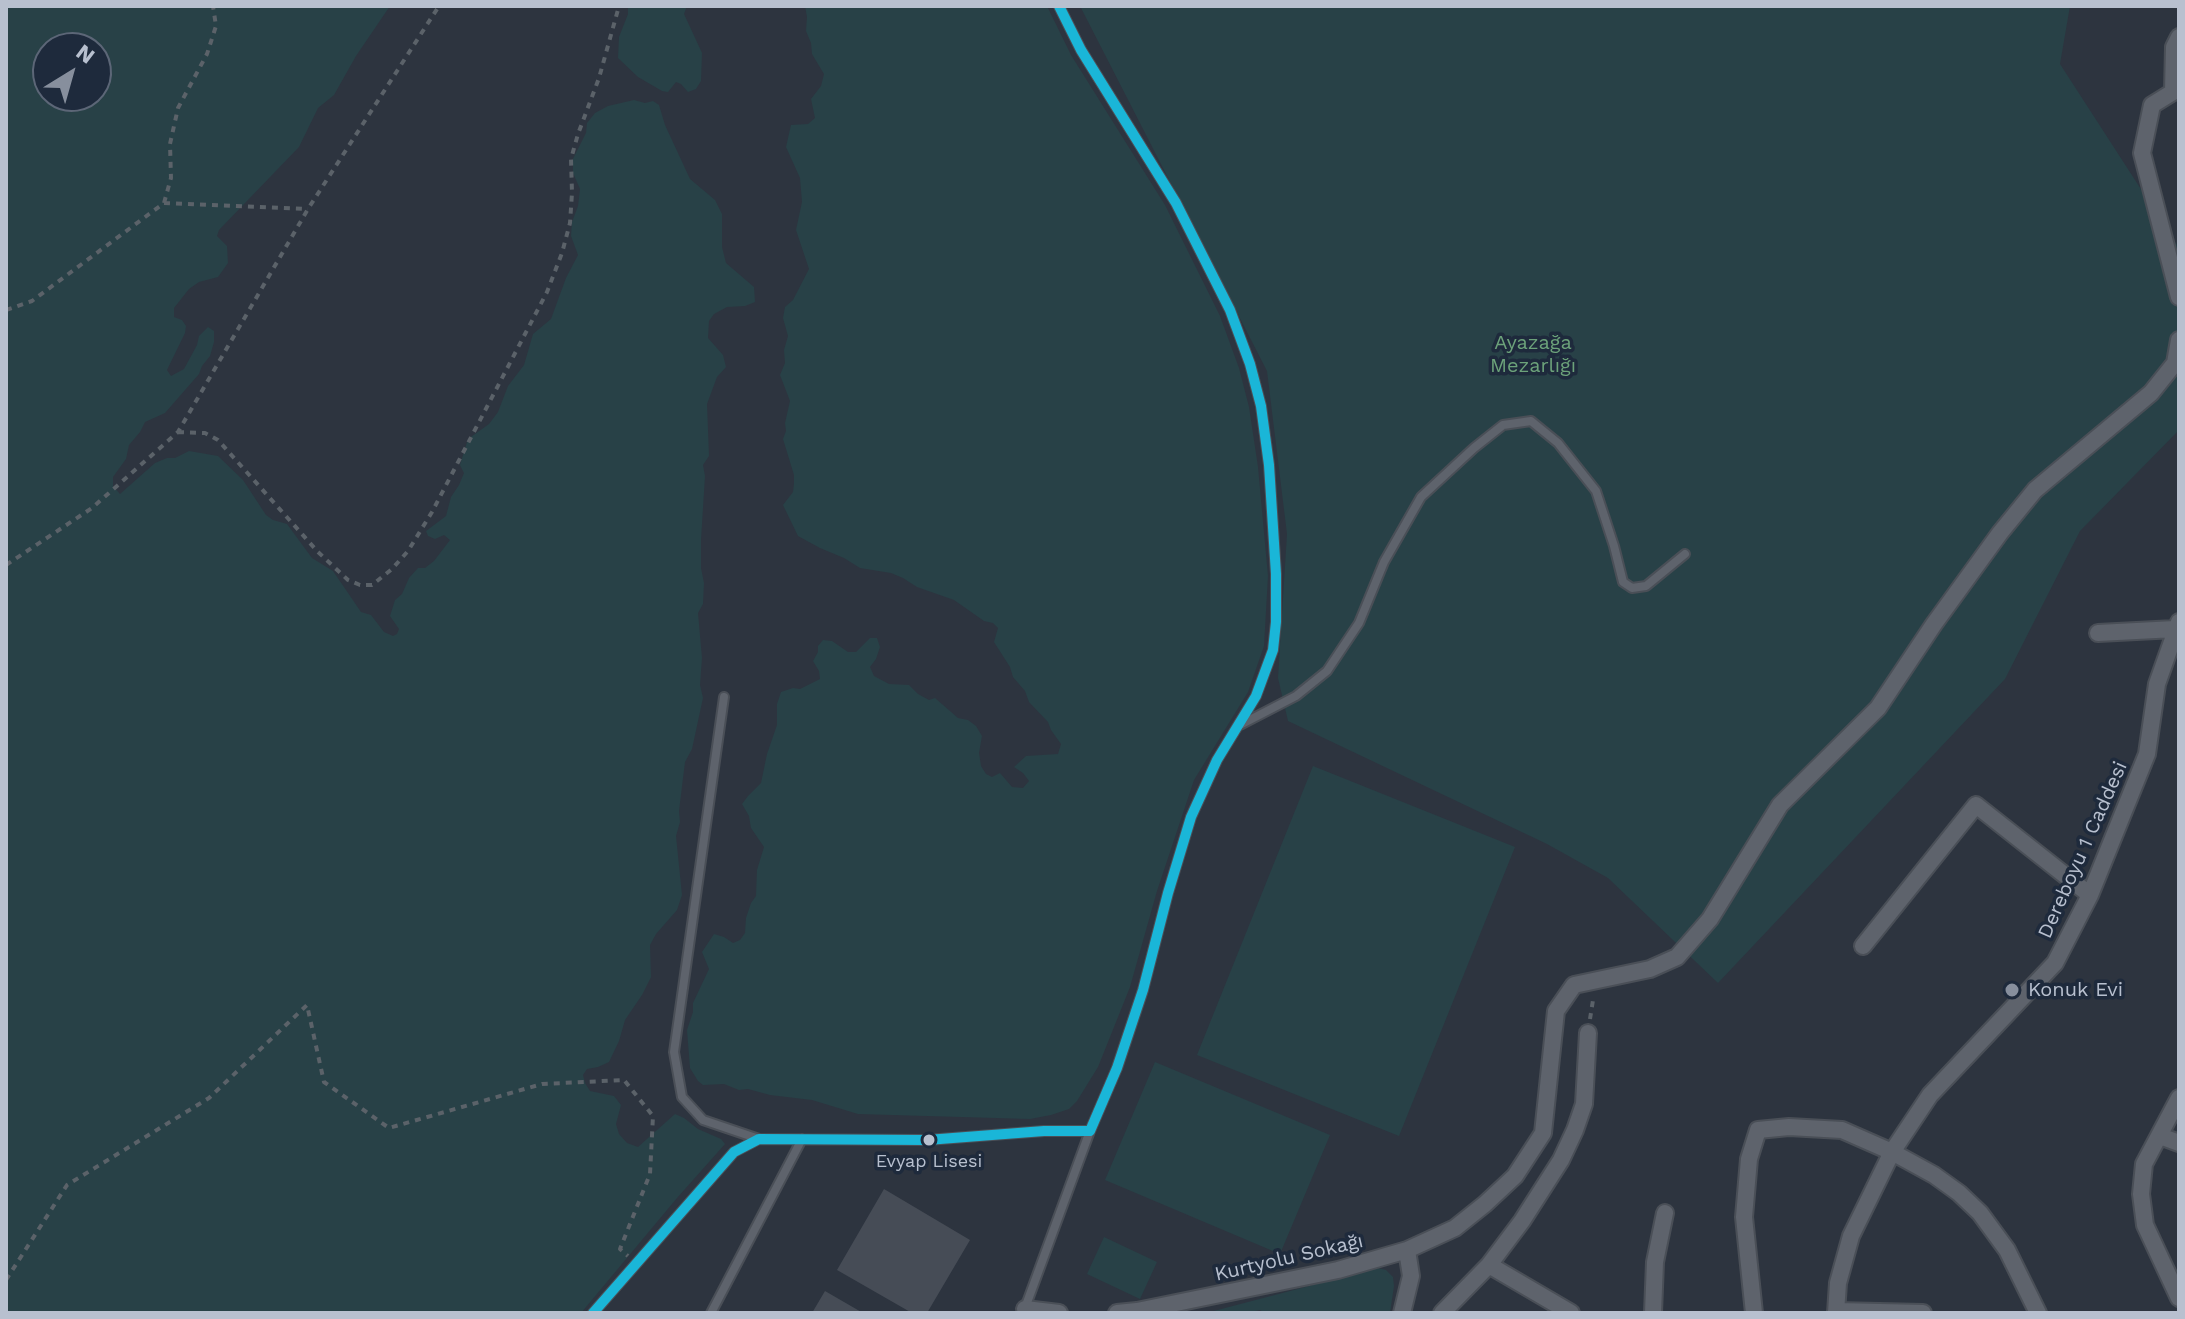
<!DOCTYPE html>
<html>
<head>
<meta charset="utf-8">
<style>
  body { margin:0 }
  #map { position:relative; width:2185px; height:1319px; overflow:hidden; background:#2d343f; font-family:"Work Sans",sans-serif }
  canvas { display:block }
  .frame { position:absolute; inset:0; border:8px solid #b8c0cf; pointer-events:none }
  .north { position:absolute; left:32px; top:32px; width:80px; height:80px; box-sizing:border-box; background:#1e2a3c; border:2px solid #5c6677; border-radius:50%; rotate:37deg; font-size:22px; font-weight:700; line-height:32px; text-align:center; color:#b8c0cf }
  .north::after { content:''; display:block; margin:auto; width:28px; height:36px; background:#878f9d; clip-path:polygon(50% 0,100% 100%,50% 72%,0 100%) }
</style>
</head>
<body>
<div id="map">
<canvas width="2185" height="1319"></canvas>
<div class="frame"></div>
<div class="north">N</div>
</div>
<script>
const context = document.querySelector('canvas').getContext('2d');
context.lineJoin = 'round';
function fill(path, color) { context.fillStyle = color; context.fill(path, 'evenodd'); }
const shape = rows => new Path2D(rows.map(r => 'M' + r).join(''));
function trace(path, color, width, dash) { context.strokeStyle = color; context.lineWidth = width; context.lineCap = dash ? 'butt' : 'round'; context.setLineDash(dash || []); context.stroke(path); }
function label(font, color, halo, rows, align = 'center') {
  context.font = font + ' "Work Sans",sans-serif'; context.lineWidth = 7; context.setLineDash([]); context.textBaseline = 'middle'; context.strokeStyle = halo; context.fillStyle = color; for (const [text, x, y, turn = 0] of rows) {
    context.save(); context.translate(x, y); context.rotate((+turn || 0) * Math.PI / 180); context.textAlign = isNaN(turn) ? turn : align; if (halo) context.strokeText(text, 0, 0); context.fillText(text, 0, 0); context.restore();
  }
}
fill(shape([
  [6,6,390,6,356,56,334,95,318,108,299,147,219,230,217,236,227,246,228,263,218,277,199,282,189,289,174,308,174,317,182,320,186,326,185,333,167,370,171,376,184,369,197,345,199,336,208,327,214,331,214,342,210,356,202,366,199,374,165,413,145,422,140,432,129,445,126,459,113,477,113,486,120,494,155,463,167,458,175,458,189,451,218,456,243,480,266,515,273,520,287,524,312,558,333,571,361,612,371,615,384,632,393,636,397,634,399,629,390,616,395,600,402,594,409,578,418,568,425,568,434,561,450,540,444,535,435,539,428,536,426,531,446,516,451,497,459,485,464,473,460,465,468,439,489,424,498,412,508,386,524,365,533,334,551,319,566,278,578,255,571,236,572,222,578,206,580,189,573,173,573,159,586,133,587,123,595,113,608,106,634,100,645,103,653,101,659,105,665,125,690,179,715,200,722,214,722,247,726,263,754,287,755,302,745,306,727,307,714,314,709,321,708,338,723,355,726,367,717,377,707,404,709,456,703,465,705,476,701,540,701,568,704,583,703,604,698,613,702,658,700,685,703,698,692,749,685,762,679,811,680,822,676,836,682,895,677,910,656,934,650,945,651,977,642,995,625,1020,619,1041,609,1062,598,1067,587,1069,583,1075,585,1083,590,1091,614,1096,621,1105,616,1124,619,1134,627,1143,638,1147,675,1114,684,1118,698,1129,721,1139,725,1144,677,1198,581,1313,6,1313],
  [96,48,96,96,48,96,48,48],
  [628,6,687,6,684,14,702,53,701,81,696,89,688,92,681,84,676,82,668,92,662,91,638,77,618,58,619,37,628,14],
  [805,6,1047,6,1071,55,1165,205,1220,316,1239,368,1249,407,1258,467,1268,576,1264,646,1248,692,1194,780,1157,891,1130,987,1098,1067,1077,1101,1069,1109,1051,1115,1030,1119,858,1114,812,1100,770,1095,748,1089,739,1090,724,1084,703,1085,698,1081,690,1068,687,1030,693,1012,693,1003,709,969,702,952,714,934,724,937,733,943,740,940,745,933,746,918,751,903,756,896,757,870,764,847,751,828,749,816,742,804,748,796,761,783,767,754,777,725,777,704,781,692,793,688,800,689,820,679,819,671,813,661,818,652,818,646,823,640,832,641,848,652,856,652,870,638,877,638,880,647,876,659,870,667,874,676,889,684,909,685,918,694,929,700,935,698,958,718,968,720,976,726,982,736,979,753,981,766,986,774,992,777,1000,773,1012,787,1023,788,1029,781,1023,773,1014,767,1026,756,1058,754,1061,744,1051,730,1048,722,1029,702,1025,691,1013,677,1010,667,994,642,998,628,993,623,984,621,954,600,917,587,903,578,891,573,860,568,844,558,820,548,798,536,783,505,793,492,794,483,794,475,783,439,786,431,785,423,790,401,780,375,785,363,784,350,788,336,783,318,785,307,793,300,809,269,796,230,802,202,800,178,786,147,791,125,808,124,815,118,811,99,821,86,824,74,812,54,811,43,806,31,807,17],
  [1080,6,2070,6,2060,64,2179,248,2179,430,2080,531,2005,679,1718,983,1608,878,1547,844,1288,721,1278,678,1287,534,1267,371],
  [1313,766,1515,847,1399,1136,1197,1055],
  [1155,1062,1330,1135,1280,1254,1105,1180],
  [1104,1237,1157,1262,1140,1299,1087,1274],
  [1378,1268,1386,1270,1393,1277,1394,1286,1390,1313,1265,1313,1260,1310,1246,1313,1206,1313]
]), '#284147');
fill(shape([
  [884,1189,970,1240,927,1313,912,1313,837,1270],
  [825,1291,863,1313,812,1313]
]), '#464c56');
const lane = shape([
  [724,697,674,1052,682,1097,703,1120,759,1139],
  [1240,725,1296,696,1327,671,1359,623,1384,562,1421,497,1474,448,1503,425,1531,421,1558,443,1596,491,1614,546,1623,582,1632,588,1646,586,1685,554],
  [1025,1308,1090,1131,1117,1068,1143,990,1168,893,1191,817,1217,760,1256,696,1273,650,1276,622,1276,574,1269,465,1261,406,1250,364,1230,310,1176,203,1081,50,1059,6],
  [593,1313,734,1152,759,1139,927,1140,1044,1131,1090,1131],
  [711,1313,802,1139]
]);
const street = shape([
  [2173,92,2152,105,2142,153,2179,297],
  [2173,92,2174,47,2179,37],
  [2098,633,2175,629],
  [1863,946,1976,805,2090,895],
  [2179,1098,2144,1164,2141,1194,2145,1225,2179,1298],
  [2160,1136,2179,1143],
  [1407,1250,1455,1228,1485,1204,1515,1176,1543,1133,1556,1011,1574,985,1650,969,1677,957,1710,919,1780,805,1878,708,1934,624,2000,533,2035,490,2151,393,2175,363,2179,340],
  [1489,1265,1571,1313],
  [1025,1309,1059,1313],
  [1836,1311,1923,1313],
  [1117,1313,1137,1311,1338,1270,1407,1250,1411,1276,1402,1313],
  [1442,1313,1489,1265,1522,1221,1561,1160,1575,1130,1584,1104,1588,1033],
  [1653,1313,1655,1262,1665,1213],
  [1754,1313,1744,1217,1749,1159,1758,1130,1789,1127,1842,1130,1892,1152,1934,1175,1959,1193,1980,1213,2007,1250,2038,1313],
  [1836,1313,1838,1283,1851,1236,1892,1152,1930,1095,2055,963,2090,895,2147,754,2157,684,2179,622]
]);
trace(lane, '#4a4f57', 12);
trace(street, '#4a4f57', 20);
trace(shape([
  [164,203,308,209],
  [6,310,32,301,164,203,171,178,170,144,178,108,207,54,216,26,213,6],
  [178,432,205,433,218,440,318,552,348,580,360,585,372,585,392,569,408,551,432,512,547,292,562,253,570,223,572,193,571,159,578,134,599,78,619,6],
  [6,565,92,508,178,432,308,209,439,6],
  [1590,1019,1593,1000],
  [6,1280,67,1185,209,1098,307,1005,324,1082,389,1128,542,1084,624,1080,653,1116,650,1174,620,1249,628,1256]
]), '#5b6269', 4, [6, 6]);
trace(lane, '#5e636c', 8);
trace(street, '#5e636c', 16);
trace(shape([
  [1059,6,1081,50,1176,203,1230,310,1250,364,1261,406,1269,465,1276,574,1276,622,1273,650,1256,696,1217,760,1191,817,1168,893,1143,990,1117,1068,1090,1131],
  [593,1313,734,1152,759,1139,927,1140,1044,1131,1090,1131]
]), '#1ab6d8', 10);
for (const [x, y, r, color] of [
  [2012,990,8,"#878f9d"],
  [929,1140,7,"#b8c0cf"]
]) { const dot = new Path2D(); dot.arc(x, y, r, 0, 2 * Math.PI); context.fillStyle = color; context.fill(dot); trace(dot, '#1e2a3c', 3); }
label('18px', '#b8c0cf', '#1e2a3c', [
  ["Evyap Lisesi",929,1162]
]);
label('20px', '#6ca27a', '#1e2a3c', [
  ["Ayazağa",1533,343],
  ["Mezarlığı",1533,366]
]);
label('20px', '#b8c0cf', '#1e2a3c', [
  ["Dereboyu 1 Caddesi",2083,850,-66],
  ["Kurtyolu Sokağı",1289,1258,-13]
]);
label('20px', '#b8c0cf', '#1e2a3c', [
  ["Konuk Evi",2028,990]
], 'left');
</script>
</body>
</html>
